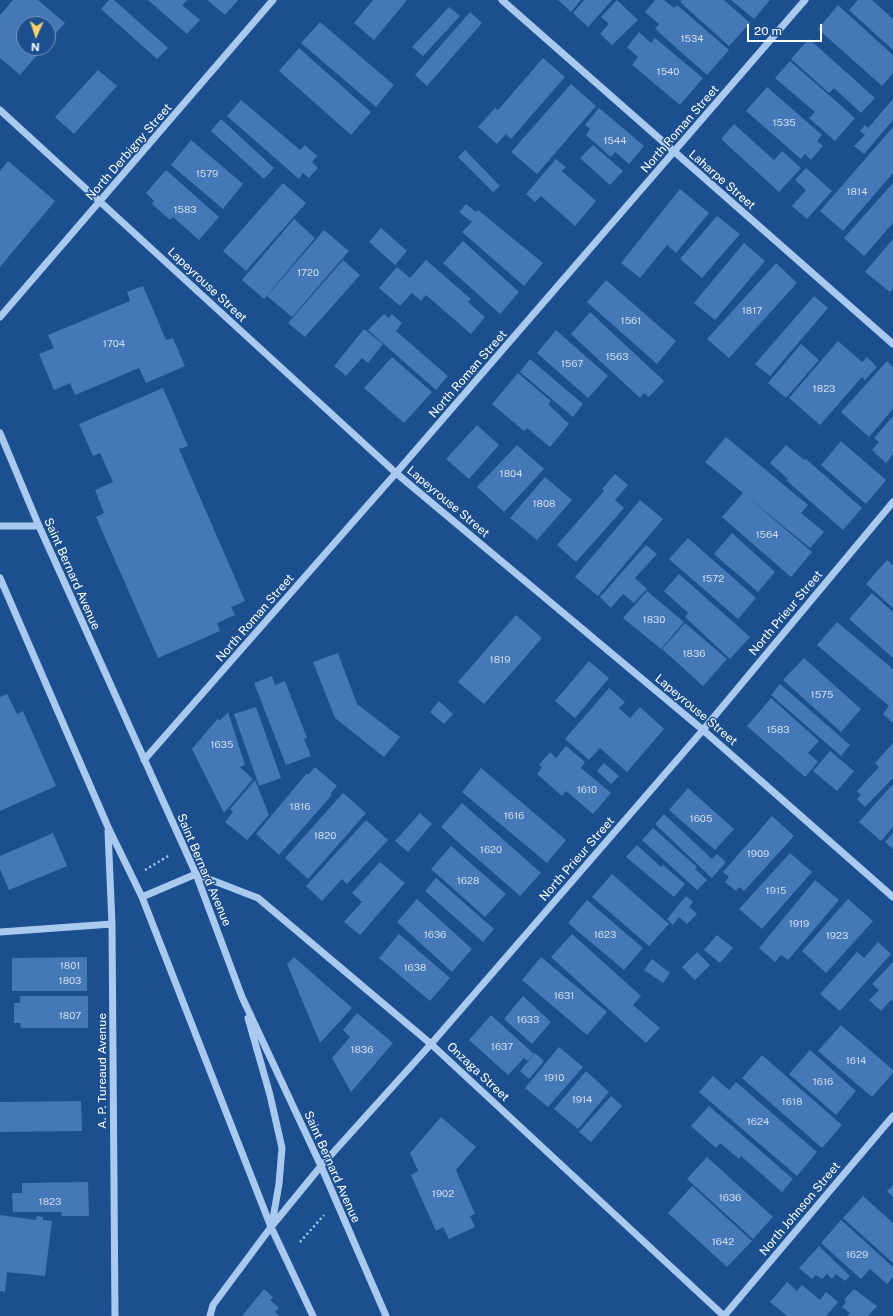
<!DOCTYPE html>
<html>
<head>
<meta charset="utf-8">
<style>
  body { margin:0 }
  #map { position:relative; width:893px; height:1316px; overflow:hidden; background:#1b4f8f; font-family:"Public Sans",sans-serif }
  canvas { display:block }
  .north { position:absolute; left:16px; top:16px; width:40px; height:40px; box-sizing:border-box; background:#1b4f8f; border:1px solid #7695bc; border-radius:50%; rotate:183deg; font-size:11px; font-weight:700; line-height:16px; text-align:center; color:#fff }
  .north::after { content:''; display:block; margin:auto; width:14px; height:18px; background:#ffd166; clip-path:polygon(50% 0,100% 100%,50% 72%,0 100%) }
  .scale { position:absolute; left:747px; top:24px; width:75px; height:18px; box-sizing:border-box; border:2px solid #fff; border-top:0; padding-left:5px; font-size:12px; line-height:14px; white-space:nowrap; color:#fff; -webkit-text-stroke:3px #1b4f8f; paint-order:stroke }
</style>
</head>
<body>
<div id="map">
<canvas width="893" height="1316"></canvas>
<div class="north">N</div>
<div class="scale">20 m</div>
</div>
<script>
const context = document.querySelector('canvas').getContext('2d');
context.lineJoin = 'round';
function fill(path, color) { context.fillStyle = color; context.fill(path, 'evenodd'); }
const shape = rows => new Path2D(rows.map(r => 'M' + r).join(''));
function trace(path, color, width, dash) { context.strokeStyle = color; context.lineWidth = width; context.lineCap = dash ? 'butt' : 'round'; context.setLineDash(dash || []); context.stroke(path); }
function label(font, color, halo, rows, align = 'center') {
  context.font = font + ' "Public Sans",sans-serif'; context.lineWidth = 3; context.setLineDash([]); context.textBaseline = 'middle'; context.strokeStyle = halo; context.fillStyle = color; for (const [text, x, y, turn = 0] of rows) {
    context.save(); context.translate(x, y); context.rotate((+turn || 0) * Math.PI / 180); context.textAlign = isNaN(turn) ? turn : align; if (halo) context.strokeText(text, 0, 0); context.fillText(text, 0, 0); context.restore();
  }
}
fill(shape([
  [13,0,38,0,65,23,48,42,48,24,24,24,24,48,43,48,20,75,0,58,0,15],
  [109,0,114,0,168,48,157,59,101,9],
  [148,0,187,0,182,5,200,20,187,34],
  [207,0,238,0,225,15],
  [373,0,407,0,374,40,354,23],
  [558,0,581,0,571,12],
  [584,0,612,0,588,27,573,13],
  [617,0,638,20,612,45,600,34,609,24,601,17],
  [655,0,664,0,674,8,677,5,729,50,707,75,655,29,659,24,645,12],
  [682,0,724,0,750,23,729,46,680,2],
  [731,0,770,0,754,19],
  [858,0,872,0,893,19,893,50,849,10],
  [838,5,893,55,893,73,882,86,818,29],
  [449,7,460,16,423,56,412,47],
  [470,12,482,23,427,86,415,75],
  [320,22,394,85,376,107,301,43],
  [639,32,651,43,655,38,703,78,680,105,632,65,638,57,627,47],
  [809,39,875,98,861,113,834,88,829,93,791,59],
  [299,48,371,112,351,135,279,71],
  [543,58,565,77,511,139,506,134,497,144,478,127,495,108,498,110],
  [790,61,855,118,835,141,809,118,815,112,775,78],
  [98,70,117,86,74,134,55,117],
  [571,84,596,106,537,174,511,152],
  [767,87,822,135,817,141,823,146,811,160,805,154,801,159,746,111],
  [893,99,893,120,864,154,854,146,865,135,860,131,865,125,868,128],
  [241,100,300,150,305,145,317,156,312,162,318,168,309,178,303,173,299,179,227,116],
  [599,108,644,146,629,164,615,152,611,157,586,135,590,129,585,125],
  [221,119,274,168,264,179,211,131],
  [734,124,774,160,782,151,801,168,779,192,721,139],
  [893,127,893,173,843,231,820,211],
  [191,140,243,184,223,209,171,165],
  [593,145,623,171,610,185,580,158],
  [465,150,500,186,493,192,458,157],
  [556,159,566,167,562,171,596,201,575,226,541,196,535,202,526,194],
  [8,161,55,201,0,267,0,171],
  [806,168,832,191,807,219,792,206,806,190,795,180],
  [166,170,219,217,199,240,173,217,170,220,152,204,154,201,146,193],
  [283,183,306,203,246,271,223,251],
  [893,183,893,223,864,256,844,238],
  [680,189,709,213,676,253,667,245,640,278,621,263],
  [466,204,476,212,478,210,543,263,524,286,462,232,472,222,459,212],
  [717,216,740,234,702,278,680,259],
  [294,219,315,238,264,299,242,280],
  [381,228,407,251,395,265,369,242],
  [324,230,349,251,292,317,267,296],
  [893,239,893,288,890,292,865,272],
  [463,241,519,292,500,314,443,263],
  [744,243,765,261,715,320,694,303],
  [343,260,360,275,305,337,288,323],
  [426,260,471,299,468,302,485,317,471,334,426,295,421,301,412,293,400,306,379,288,397,267,410,278],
  [776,263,797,283,729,358,707,339],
  [606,280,676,341,657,364,587,302],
  [143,286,166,340,173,338,185,366,146,383,139,368,75,395,70,383,54,390,39,354,54,348,48,335,130,301,127,292],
  [814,296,828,308,770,376,755,364],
  [590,312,664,381,649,397,644,393,640,398,571,334],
  [384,314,389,318,392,314,402,323,396,331,448,376,436,390,368,330],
  [364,329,383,344,368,363,362,358,346,376,334,366],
  [556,330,608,376,588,398,537,353],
  [838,341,862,362,867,357,877,367,865,380,862,377,820,425,789,398],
  [801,344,819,360,786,398,768,383],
  [392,357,432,392,404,423,364,388],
  [530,359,583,404,573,417,520,372],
  [887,361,893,367,893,409,869,437,841,412],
  [518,373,551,401,548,404,569,424,550,447,527,428,524,431,492,404],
  [163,388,188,446,179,449,245,601,231,607,235,615,217,623,220,631,158,658,96,517,104,513,95,490,113,482,100,453,93,456,79,424],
  [893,416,893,454,886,463,872,450,879,442,874,438],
  [477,425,499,445,469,479,446,459],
  [726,437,808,505,801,513,824,532,810,548,744,494,812,552,791,577,722,517,743,493,705,462],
  [841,441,886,480,866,504,821,465],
  [517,445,544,469,504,512,477,487],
  [786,445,804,460,806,459,862,508,843,530,786,480,788,479,770,463],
  [615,474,628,485,615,500,624,508,576,562,557,545,604,491,602,489],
  [545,477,572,500,537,540,510,518],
  [640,500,663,519,598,596,575,577],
  [732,533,775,572,758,592,714,554],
  [688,538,756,598,738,619,669,559],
  [646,545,657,554,635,578,647,589,634,603,623,594,611,608,600,597],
  [887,560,893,565,893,608,866,584],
  [679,574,750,637,730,659,685,617,688,613,664,591],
  [647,591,684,622,661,649,623,618],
  [872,593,893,612,893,658,849,619],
  [516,615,542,638,484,704,458,682],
  [837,622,893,669,893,723,883,714,889,706,817,645],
  [685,623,727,659,703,686,662,649],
  [338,653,357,704,400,737,384,757,335,718,313,662],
  [804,658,861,709,841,732,783,680],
  [589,661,609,678,575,718,555,701],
  [272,676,275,685,285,681,307,738,304,739,311,756,286,765,254,683],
  [780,684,850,745,841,756,771,695],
  [609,688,625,702,619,708,630,718,640,707,664,729,627,772,600,748,589,760,565,739],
  [7,694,17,714,23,711,56,786,0,811,0,697],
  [771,698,819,741,808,753,818,762,805,777,747,726],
  [439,701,453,714,444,724,430,712],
  [256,707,281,778,259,786,234,714],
  [228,712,245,765,240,767,253,779,224,813,192,749,218,718,219,721],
  [893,743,893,778,865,807,857,799,861,795,857,791,879,767,875,763],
  [566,746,585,762,581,768,611,793,593,814,566,791,562,796,537,774,542,767,539,765,550,752,556,758],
  [830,751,854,771,837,791,813,771],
  [604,763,619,776,611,784,597,771],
  [315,767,337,786,330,794,332,795,279,855,256,834,307,773,308,775],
  [481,768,566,840,547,863,462,792],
  [255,780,269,815,247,840,225,822,233,812,230,809],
  [893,784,893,827,881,841,859,822],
  [688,788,734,829,715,850,669,810],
  [343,793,366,813,308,879,285,858],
  [462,803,541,873,520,896,441,827],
  [420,813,432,824,408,852,395,841],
  [664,814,712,859,717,854,726,862,712,878,655,824],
  [772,816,794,836,744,891,739,887,736,891,725,882,729,877,723,872],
  [366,820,388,840,347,884,342,879,322,901,306,886],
  [653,828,697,867,695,869,707,880,697,890,642,840],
  [53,833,67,866,9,890,0,869,0,856],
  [893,833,893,849,885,842],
  [637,845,661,867,663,865,685,884,674,897,626,857],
  [451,846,506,894,485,917,431,869],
  [790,853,812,872,762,929,739,909],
  [380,862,405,883,360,935,344,922,362,902,352,893],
  [612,874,669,924,649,946,592,897],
  [436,878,494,929,483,942,425,891],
  [815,880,839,900,788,960,781,955,775,962,759,948],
  [686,896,693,902,689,907,697,914,687,924,679,917,673,925,667,919],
  [417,899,472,949,452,972,397,922],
  [848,899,873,921,826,973,802,951],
  [587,900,643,948,624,970,568,923],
  [399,934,450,978,430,1001,379,958],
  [572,934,641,996,633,1005,660,1028,646,1043,551,957],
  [717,935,733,948,720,963,704,950],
  [878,942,891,954,840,1011,820,994,857,952,864,958],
  [697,952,710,965,695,980,682,967],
  [87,957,87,991,12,991,12,958],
  [294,957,352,1008,320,1043,287,964],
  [541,957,607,1012,587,1035,522,980],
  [652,959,670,973,663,983,644,970],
  [893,962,893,1001,891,1000,881,1011,869,1000,879,990,872,984],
  [20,996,88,996,88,1028,21,1028,20,1023,14,1023,14,1003,20,1003],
  [523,996,551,1022,532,1044,504,1019],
  [357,1013,393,1043,351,1092,332,1058,350,1037,343,1030],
  [491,1015,534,1054,527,1061,524,1058,508,1075,469,1040],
  [841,1025,893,1070,893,1073,872,1097,818,1051],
  [559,1047,583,1067,548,1107,525,1088],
  [810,1050,856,1091,836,1115,789,1074],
  [535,1053,544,1061,529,1079,520,1071],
  [762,1055,842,1125,822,1148,742,1078],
  [586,1071,609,1092,578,1129,554,1109],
  [713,1076,729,1090,736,1082,817,1152,797,1176,699,1092],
  [611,1096,622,1106,591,1142,579,1132],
  [81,1101,82,1131,0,1132,0,1102],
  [709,1106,793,1179,782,1192,741,1156,739,1159,720,1143,716,1148,691,1126],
  [441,1117,476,1147,456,1170,475,1214,470,1216,475,1227,449,1239,443,1227,436,1231,411,1175,418,1171,410,1153],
  [707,1157,773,1217,753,1239,687,1179],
  [88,1182,89,1216,62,1216,61,1212,13,1212,12,1193,22,1193,22,1183],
  [893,1185,893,1197,887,1191],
  [692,1186,752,1241,727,1267,668,1213],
  [863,1196,893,1223,893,1263,843,1218],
  [0,1215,36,1220,37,1216,43,1217,43,1220,52,1221,45,1276,7,1272,5,1292,0,1291],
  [841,1220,893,1267,893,1277,887,1284,870,1269,861,1279,821,1243],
  [819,1246,850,1276,845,1281,836,1274,832,1279,827,1274,822,1279,816,1275,812,1279,799,1268],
  [787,1282,797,1291,802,1285,820,1300,826,1292,838,1302,826,1316,787,1316,770,1302],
  [264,1289,273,1297,270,1300,279,1308,275,1312,279,1316,242,1316],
  [854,1289,877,1306,868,1316,847,1316,850,1313,842,1307,846,1302,844,1300]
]), '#4478b7');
trace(shape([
  [145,870,170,855],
  [300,1242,324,1215]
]), '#a9c9ee', 2.5, [2, 3]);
trace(shape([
  [502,0,893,344],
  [0,110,396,473,703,730,893,897],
  [0,317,273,0],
  [0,433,39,526,196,874,242,997,321,1166,386,1316],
  [0,526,39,526],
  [0,578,108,827,142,897,271,1227,313,1316],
  [144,760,396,473,805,0],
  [108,831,112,924,115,1316],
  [142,897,196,874,258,898,431,1044,724,1316],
  [0,932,112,924],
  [248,1018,270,1095,282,1148,279,1184,272,1224],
  [210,1316,213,1305,271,1227,321,1166,431,1044,703,730,893,502],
  [724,1316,893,1116]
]), '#a9c9ee', 7);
label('10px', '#d0dded', null, [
  ["1534",692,39],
  ["1540",668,72],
  ["1535",784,123],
  ["1544",615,141],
  ["1579",207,174],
  ["1814",857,192],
  ["1583",185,210],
  ["1720",308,273],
  ["1817",752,311],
  ["1561",631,321],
  ["1704",114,344],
  ["1563",617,357],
  ["1567",572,364],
  ["1823",824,389],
  ["1804",511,474],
  ["1808",544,504],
  ["1564",767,535],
  ["1572",713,579],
  ["1830",654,620],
  ["1836",694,654],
  ["1819",500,660],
  ["1575",822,695],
  ["1583",778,730],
  ["1635",222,745],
  ["1610",587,790],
  ["1816",300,807],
  ["1616",514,816],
  ["1605",701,819],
  ["1820",325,836],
  ["1620",491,850],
  ["1909",758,854],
  ["1628",468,881],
  ["1915",776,891],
  ["1919",799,924],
  ["1636",435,935],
  ["1623",605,935],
  ["1923",837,936],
  ["1801",70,966],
  ["1638",415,968],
  ["1803",70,981],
  ["1631",564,996],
  ["1807",70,1016],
  ["1633",528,1020],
  ["1637",502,1047],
  ["1836",362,1050],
  ["1614",856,1061],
  ["1910",554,1078],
  ["1616",823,1082],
  ["1914",582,1100],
  ["1618",792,1102],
  ["1624",758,1122],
  ["1902",443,1194],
  ["1636",730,1198],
  ["1823",50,1202],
  ["1642",723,1242],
  ["1629",857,1255]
]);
label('12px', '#fff', '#1b4f8f', [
  ["North Roman Street",680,129,-49],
  ["North Derbigny Street",129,152,-49],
  ["Laharpe Street",722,180,41],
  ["Lapeyrouse Street",207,285,43],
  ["North Roman Street",468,374,-49],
  ["Lapeyrouse Street",448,502,40],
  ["Saint Bernard Avenue",72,574,66],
  ["North Prieur Street",786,613,-50],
  ["North Roman Street",255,618,-49],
  ["Lapeyrouse Street",696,710,40],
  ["North Prieur Street",577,859,-49],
  ["Saint Bernard Avenue",204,870,67],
  ["A. P. Tureaud Avenue",102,1071,-90],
  ["Onzaga Street",478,1072,43],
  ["Saint Bernard Avenue",332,1167,66],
  ["North Johnson Street",800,1209,-50]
]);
</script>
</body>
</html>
